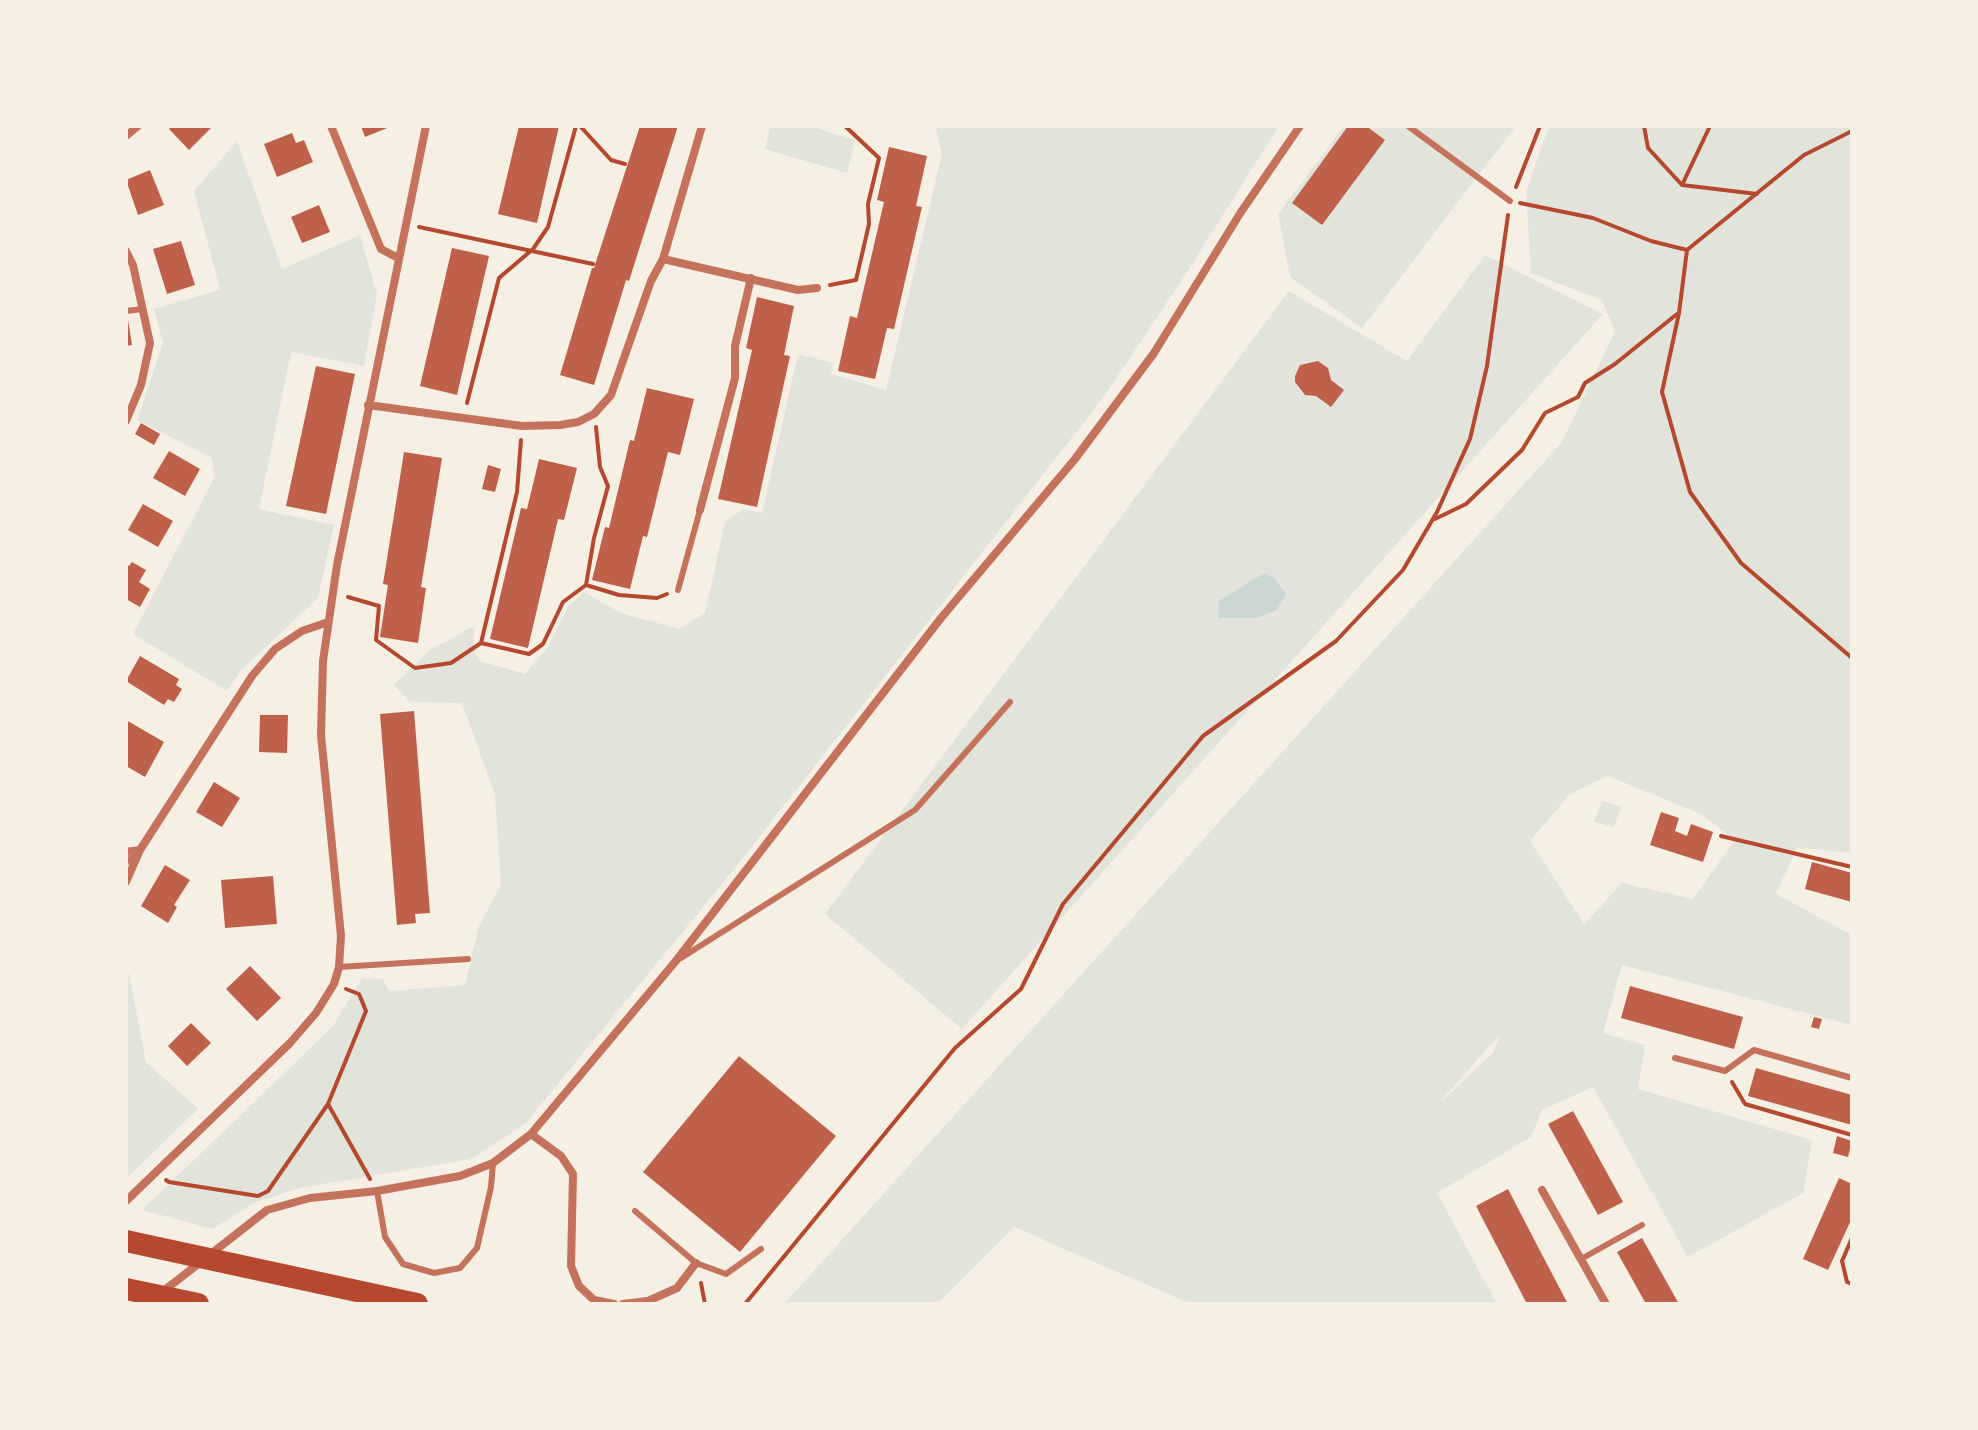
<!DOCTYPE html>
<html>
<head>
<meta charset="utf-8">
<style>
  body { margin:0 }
  #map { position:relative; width:1978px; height:1430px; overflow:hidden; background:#f6efe4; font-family:Roboto,sans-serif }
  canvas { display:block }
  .frame { position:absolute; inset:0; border:128px solid #f6efe4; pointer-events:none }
</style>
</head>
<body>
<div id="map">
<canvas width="1978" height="1430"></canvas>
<div class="frame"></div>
</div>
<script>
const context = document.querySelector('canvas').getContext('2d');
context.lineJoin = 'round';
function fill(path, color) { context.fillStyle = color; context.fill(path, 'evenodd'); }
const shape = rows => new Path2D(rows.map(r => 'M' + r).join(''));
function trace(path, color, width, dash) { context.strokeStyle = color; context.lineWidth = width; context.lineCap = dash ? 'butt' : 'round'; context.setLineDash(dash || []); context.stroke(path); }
fill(shape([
  [770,126,810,126,855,140,847,173,765,149],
  [939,126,1279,126,1182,280,1103,398,731,873,525,1124,471,1159,299,1188,254,1203,213,1229,142,1210,333,1026,362,978,383,979,389,991,465,985,479,926,501,885,495,795,462,703,410,702,394,685,430,650,474,626,474,649,480,661,525,674,548,647,568,607,584,592,621,613,679,629,705,613,725,522,743,509,762,513,798,354,833,363,831,374,886,390,942,154,936,129],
  [1344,126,1516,126,1362,328,1290,277,1278,214],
  [1549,126,1852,126,1852,853,1797,847,1776,894,1852,935,1852,1025,1622,965,1603,1033,1645,1045,1638,1089,1812,1140,1803,1193,1688,1257,1593,1087,1542,1110,1531,1137,1437,1193,1497,1304,1191,1304,1014,1227,937,1304,784,1304,1562,442,1615,331,1602,300,1531,273,1526,192],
  [1608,776,1701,814,1735,840,1693,899,1622,883,1584,924,1530,841,1570,794],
  [1500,1034,1494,1052,1442,1101,1441,1101],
  [237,141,282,269,360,235,377,294,364,366,291,352,259,509,334,525,318,598,242,669,227,691,133,634,214,478,212,458,137,420,163,343,154,309,220,290,194,191],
  [1485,255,1603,314,962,1029,825,914,1289,291,1407,361],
  [1602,801,1621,806,1614,827,1594,822],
  [126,973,129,974,146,1062,198,1109,126,1179]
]), '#e2e4dc');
fill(shape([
  [1264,573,1275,579,1286,594,1277,610,1257,618,1218,618,1219,601]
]), '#c9d6d2');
fill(shape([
  [173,126,213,126,189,150,169,129],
  [361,126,392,126,365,137],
  [519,126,559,126,537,223,498,214],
  [640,126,678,126,629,281,626,280,594,385,560,375,592,268,594,268],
  [1348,126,1366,126,1385,140,1322,225,1292,203],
  [292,133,296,143,304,140,313,162,277,177,264,144],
  [889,147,927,156,916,206,922,207,894,329,887,328,875,379,838,371,850,316,857,318,884,202,877,200],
  [150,170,164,205,138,215,126,180],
  [319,205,330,232,302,243,291,217],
  [181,241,195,285,167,294,153,249],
  [452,248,489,256,457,395,420,386],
  [757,297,794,306,784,355,790,356,757,507,718,499,752,350,746,348],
  [128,320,132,345,126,346,126,321],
  [1318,361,1328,368,1331,380,1344,390,1331,407,1316,396,1305,395,1295,382,1295,376,1300,365],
  [316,366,355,374,326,514,286,506],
  [647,388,694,399,680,455,668,452,647,537,643,536,630,589,592,580,605,527,609,528,630,440,634,441],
  [141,423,160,434,154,445,135,434],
  [169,451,200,469,185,496,153,478],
  [404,452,442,458,421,587,426,588,418,643,380,637,388,585,383,584],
  [539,459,577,468,564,520,558,519,528,648,490,639,521,508,527,509],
  [488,465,501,469,495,492,482,489],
  [143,504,173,521,158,547,128,530],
  [132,562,146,570,139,582,150,589,140,607,126,599,126,564,129,566],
  [140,656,179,679,176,685,182,689,174,702,168,699,164,705,126,681],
  [414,711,430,913,415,914,416,923,397,925,380,714],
  [260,715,288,715,287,753,259,752],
  [126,720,164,742,145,777,126,766],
  [214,782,240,798,222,827,196,812],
  [1661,812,1679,818,1675,831,1687,836,1691,824,1713,832,1703,862,1650,845],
  [1812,862,1852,873,1852,902,1805,889],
  [165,865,190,880,174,905,177,907,168,923,141,906],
  [273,876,277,924,225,928,221,880],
  [250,966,281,998,257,1021,226,989],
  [1630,986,1743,1017,1734,1049,1621,1018],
  [1814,1017,1822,1019,1819,1029,1811,1027],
  [191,1023,211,1043,187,1066,168,1046],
  [739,1056,836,1136,740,1252,643,1172],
  [1756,1068,1852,1095,1852,1125,1748,1096],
  [1573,1111,1623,1202,1598,1215,1548,1124],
  [1837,1136,1852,1141,1848,1157,1833,1153],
  [1839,1178,1852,1184,1852,1218,1828,1270,1803,1259],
  [1508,1189,1538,1247,1568,1304,1527,1304,1476,1206],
  [1642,1238,1679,1304,1646,1304,1617,1252]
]), '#bf614a');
trace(shape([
  [580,126,611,160,625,164],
  [1644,126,1648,148,1682,185],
  [1710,126,1682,185,1757,194],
  [1516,187,1540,126],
  [1520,203,1593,218,1651,241,1687,250,1804,155,1852,131],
  [419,227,593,264],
  [1687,250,1679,313,1662,392,1690,492,1741,563,1852,658],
  [830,285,856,280,869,224,868,204,879,158,845,126],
  [467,403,499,278,533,249,548,227,576,126],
  [1435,519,1466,504,1522,450,1545,413,1578,397,1585,383,1615,364,1677,314],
  [586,585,594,538,608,486,600,467,596,427],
  [348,597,379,606,376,640,415,668,451,663,481,643,517,492,521,440],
  [481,643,529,654,543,644,563,602,586,585,619,595,657,598,667,594],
  [1721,836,1852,867],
  [1732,1082,1745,1104,1852,1135],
  [328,1104,370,1179],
  [166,1180,169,1182,258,1196,268,1191,328,1104,366,1011,359,994,346,989],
  [1852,1238,1842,1261,1847,1282,1852,1284],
  [701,1283,705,1304],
  [745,1304,955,1048,1021,989,1063,904,1203,736,1336,641,1403,570,1437,512,1470,439,1487,366,1508,215]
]), '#b5482f', 4);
trace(shape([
  [1408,126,1510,201],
  [126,311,142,309],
  [678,590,700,510],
  [126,863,137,852],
  [681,958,915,810,1010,702],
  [339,967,468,959],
  [1675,1058,1725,1071,1754,1050,1852,1078],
  [377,1191,385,1237,403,1264,434,1273,460,1268,477,1248,491,1187,493,1163],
  [635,1211,696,1263,726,1274,761,1249],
  [1581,1259,1642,1225]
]), '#c5725c', 6);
trace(shape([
  [331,126,381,249,398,258],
  [126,136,138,126],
  [126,251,133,265,150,343,141,385,126,421],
  [663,259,798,290,817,288],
  [368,405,522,426,560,425,578,422,594,414,611,395,651,281,663,259,702,126],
  [700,510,735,378,735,346,751,278],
  [126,852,140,850,252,676,275,649,302,631,328,622],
  [126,882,140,850],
  [531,1134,561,1156,573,1174,571,1266,579,1286,594,1300,614,1304],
  [1542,1190,1606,1304],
  [126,1201,290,1043,316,1013,334,984,339,967,341,936,321,735,323,661,337,565,426,126],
  [161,1293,267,1210,310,1198,377,1191,460,1176,493,1163,531,1134,675,962,941,618,1075,459,1154,353,1241,212,1300,126],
  [623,1304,648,1301,677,1288,696,1263]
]), '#c5725c', 8);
trace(shape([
  [126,1241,417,1304],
  [126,1289,198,1304]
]), '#b5482f', 22);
</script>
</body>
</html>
